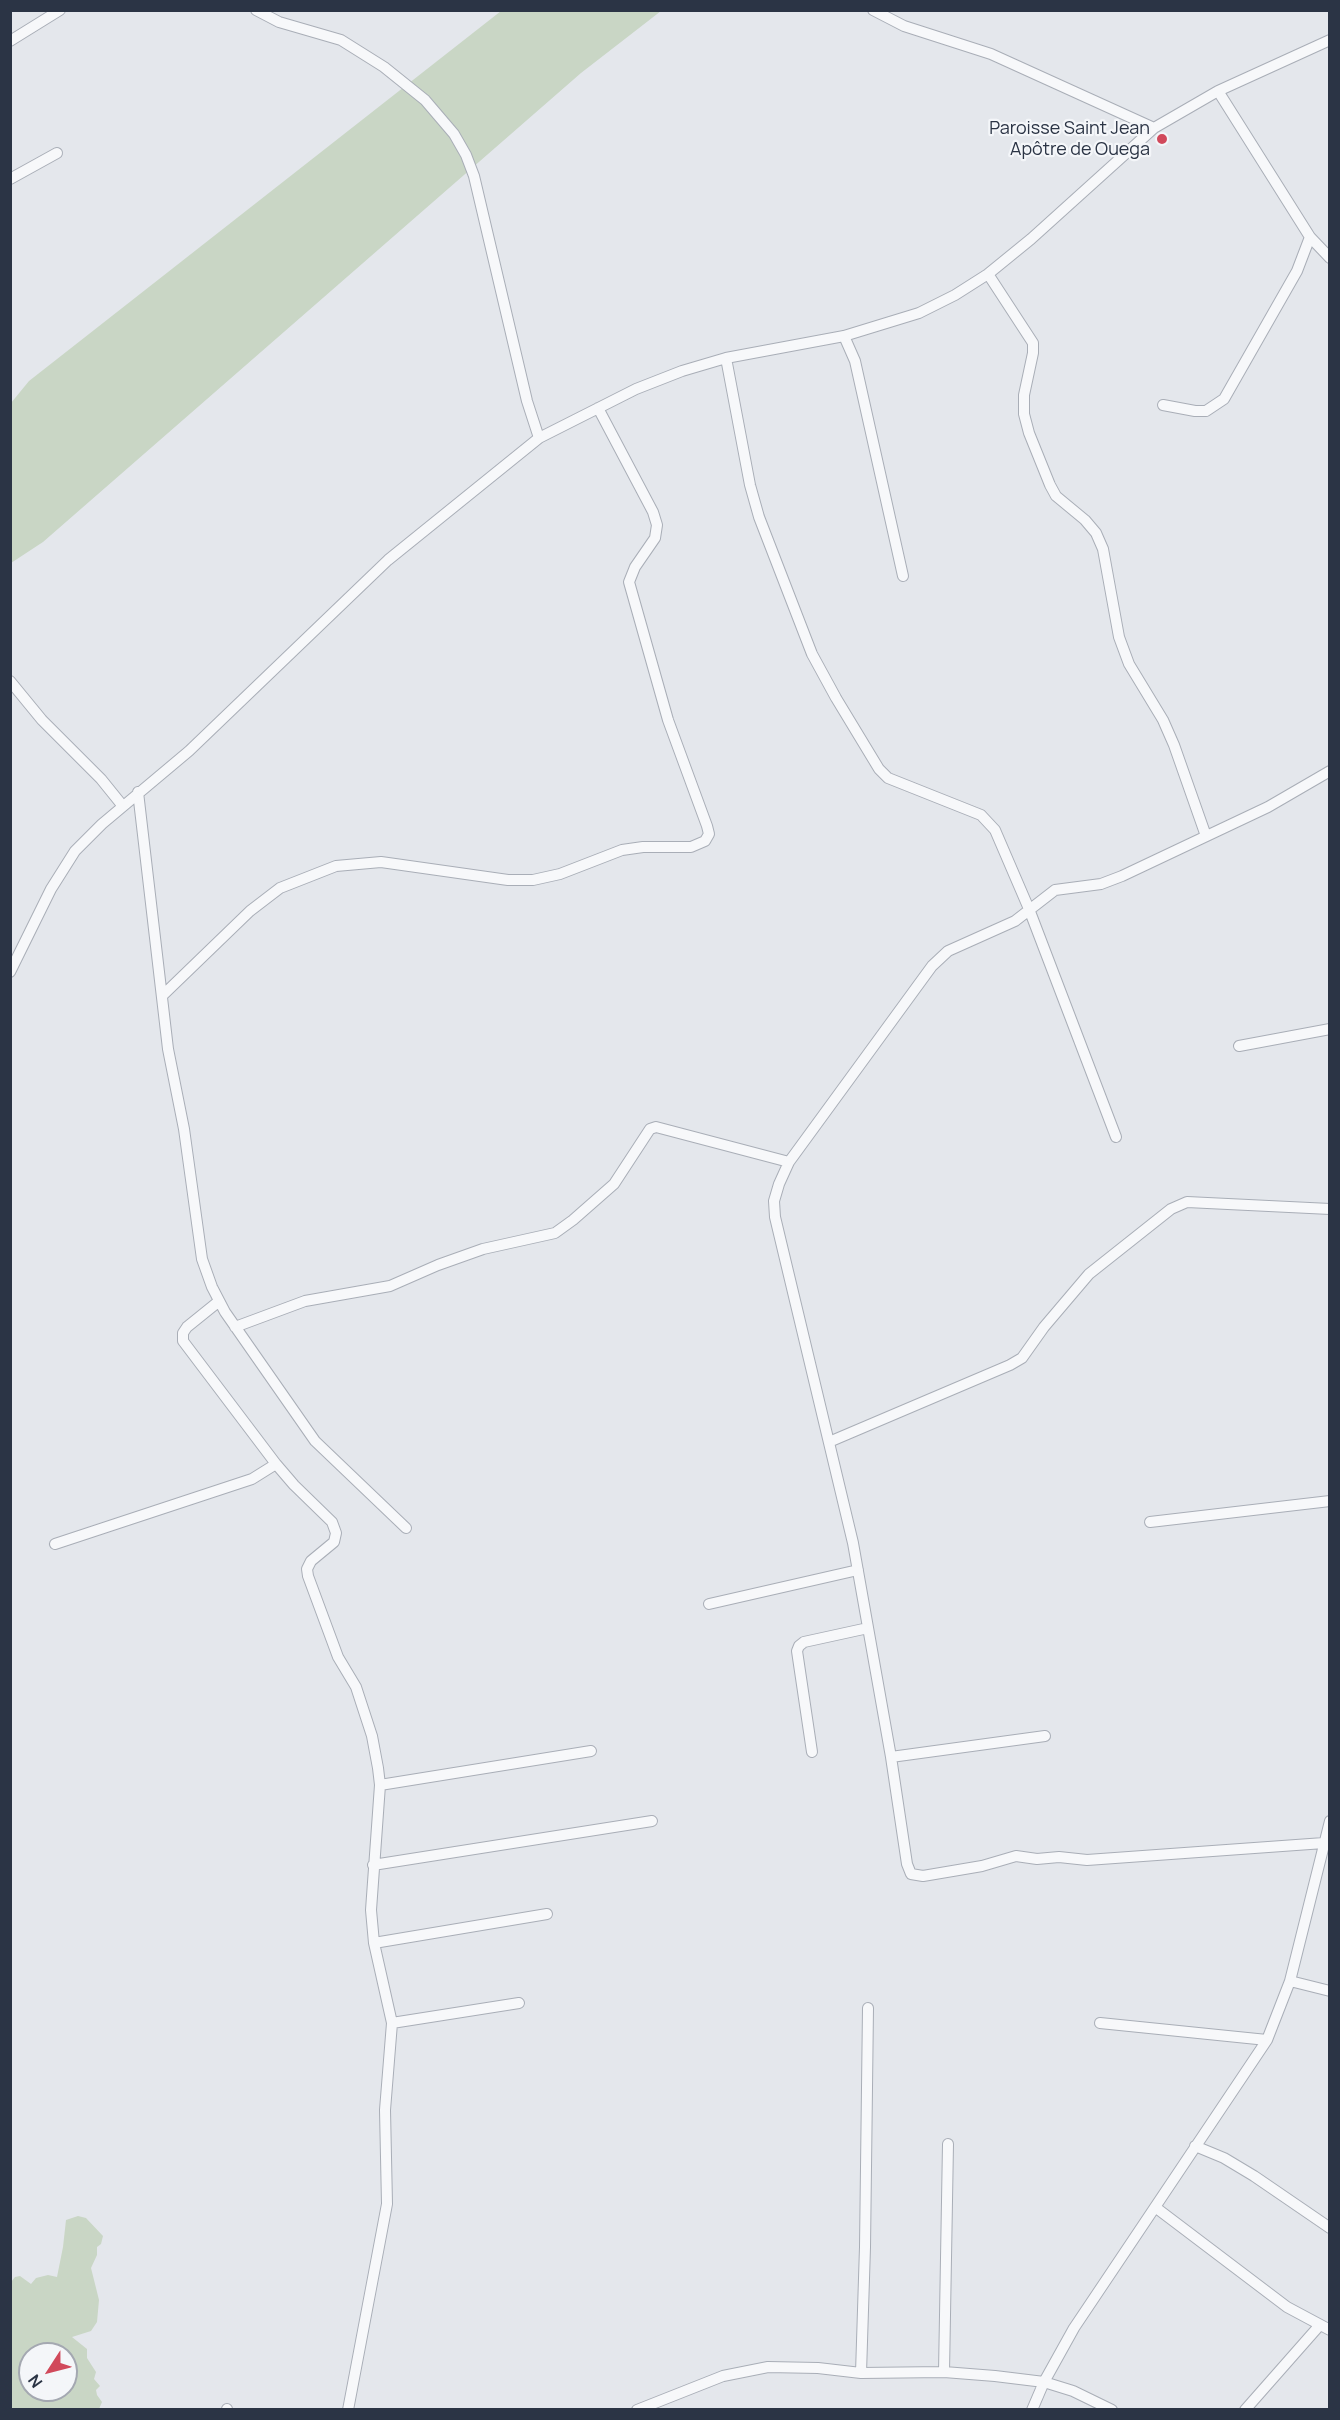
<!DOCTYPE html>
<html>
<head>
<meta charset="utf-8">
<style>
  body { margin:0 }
  #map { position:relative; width:1340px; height:2420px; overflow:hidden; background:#e4e7ec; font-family:Manrope,sans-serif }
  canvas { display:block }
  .frame { position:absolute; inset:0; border:12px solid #2b3445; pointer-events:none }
  .north { position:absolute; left:18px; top:2342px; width:60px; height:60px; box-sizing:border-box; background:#f4f6f9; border:2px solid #a4a8b1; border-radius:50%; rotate:234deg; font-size:16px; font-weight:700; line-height:24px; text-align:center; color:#2b3445 }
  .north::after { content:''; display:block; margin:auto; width:21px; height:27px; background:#d1495b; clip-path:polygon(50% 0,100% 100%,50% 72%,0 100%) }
</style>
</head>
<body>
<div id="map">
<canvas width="1340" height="2420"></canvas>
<div class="frame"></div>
<div class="north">N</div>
</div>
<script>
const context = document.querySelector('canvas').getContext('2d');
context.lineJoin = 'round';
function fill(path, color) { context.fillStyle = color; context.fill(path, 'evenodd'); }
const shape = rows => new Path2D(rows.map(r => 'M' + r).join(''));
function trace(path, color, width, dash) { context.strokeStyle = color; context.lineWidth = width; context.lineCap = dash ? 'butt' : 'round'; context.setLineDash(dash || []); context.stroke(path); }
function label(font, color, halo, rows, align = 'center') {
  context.font = font + ' Manrope,sans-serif'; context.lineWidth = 4.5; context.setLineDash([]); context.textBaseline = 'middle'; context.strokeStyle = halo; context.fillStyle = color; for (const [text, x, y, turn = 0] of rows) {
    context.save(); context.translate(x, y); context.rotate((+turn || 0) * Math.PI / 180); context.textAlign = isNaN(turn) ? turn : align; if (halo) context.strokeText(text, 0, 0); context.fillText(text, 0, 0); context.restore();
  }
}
fill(shape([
  [501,11,661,11,581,73,43,542,11,563,11,403,29,381],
  [78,2216,86,2218,103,2236,101,2244,97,2247,97,2255,91,2268,99,2300,97,2322,91,2331,72,2337,87,2349,87,2358,96,2372,94,2379,100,2386,96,2390,97,2395,102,2402,99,2409,11,2409,11,2282,15,2277,20,2276,31,2284,36,2278,48,2275,57,2277,63,2247,66,2220],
  [30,2354,66,2354,66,2390,30,2390]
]), '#c9d6c5');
const minor = shape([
  [256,10,279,22,341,40,384,67,425,100,454,134,466,155,474,176,527,401,539,438],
  [873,10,904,26,991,54,1154,128],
  [10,41,60,10],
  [1218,91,1310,237,1330,258],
  [10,179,57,153],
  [988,274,1033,343,1033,353,1024,395,1024,414,1029,433,1050,485,1056,496,1085,520,1096,533,1103,549,1119,637,1129,664,1163,720,1174,745,1206,836],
  [844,336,855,361,903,576],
  [726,358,750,485,759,517,812,654,836,698,879,769,888,778,981,815,995,830,1029,909,1116,1137],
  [1163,405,1195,411,1206,411,1224,399,1297,271,1310,237],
  [10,681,42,720,101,779,122,805],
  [138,792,168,1049,184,1129,202,1259,212,1287,225,1312,315,1441,406,1528],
  [10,972,51,889,75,851,102,824,189,751,388,560,539,438,636,389,682,371,726,358,844,336,919,313,955,295,988,274,1031,239,1154,128,1218,91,1330,40],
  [162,996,250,911,280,888,336,866,381,862,508,880,533,880,560,874,622,850,643,847,691,847,705,841,709,834,707,826,668,720,629,582,635,567,655,538,657,525,653,512,598,408],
  [1239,1046,1330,1029],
  [218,1302,187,1327,183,1333,183,1341,276,1464,294,1485,332,1522,336,1533,334,1542,311,1561,307,1569,308,1576,338,1657,356,1687,372,1736,378,1768,380,1785,371,1910,374,1943,392,2023,385,2110,387,2204,348,2410],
  [235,1327,305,1301,390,1286,438,1265,483,1249,555,1233,573,1220,614,1184,650,1129,656,1127,789,1162],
  [829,1442,1010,1365,1022,1358,1044,1327,1089,1274,1171,1209,1187,1202,1330,1209],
  [1150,1522,1330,1501],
  [55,1544,252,1479,276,1464],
  [709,1604,858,1570],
  [812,1752,797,1651,799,1646,804,1642,868,1628],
  [891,1757,1045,1736],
  [380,1785,591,1751],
  [1324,1843,1087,1860,1059,1857,1037,1859,1016,1856,982,1866,923,1876,911,1874,907,1864,891,1757,853,1543,775,1217,774,1201,779,1184,789,1162,932,966,948,951,1015,921,1055,890,1101,884,1122,876,1268,807,1330,771],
  [373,1865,652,1821],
  [374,1943,547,1914],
  [1290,1981,1330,1991],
  [392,2023,519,2003],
  [1100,2023,1267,2040],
  [1195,2146,1224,2158,1254,2176,1330,2228],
  [1155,2207,1287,2307,1330,2330],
  [944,2372,948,2144],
  [861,2373,865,2247,868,2008],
  [227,2410,227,2409],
  [637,2410,723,2376,768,2367,818,2368,861,2373,944,2372,995,2376,1044,2382,1073,2391,1112,2410],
  [1032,2410,1044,2382,1074,2328,1267,2040,1290,1981,1330,1821],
  [1245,2410,1319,2326]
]);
trace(minor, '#a9aeb7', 12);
trace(minor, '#f7f8fa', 10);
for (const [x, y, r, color] of [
  [1162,139,6,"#d1495b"]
]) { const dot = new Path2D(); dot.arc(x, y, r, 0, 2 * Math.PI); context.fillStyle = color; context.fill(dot); trace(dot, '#f4f6f9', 2); }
label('18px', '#2b3445', '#f4f6f9', [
  ["Paroisse Saint Jean",1150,129],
  ["Apôtre de Ouega",1150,150]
], 'right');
</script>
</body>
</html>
